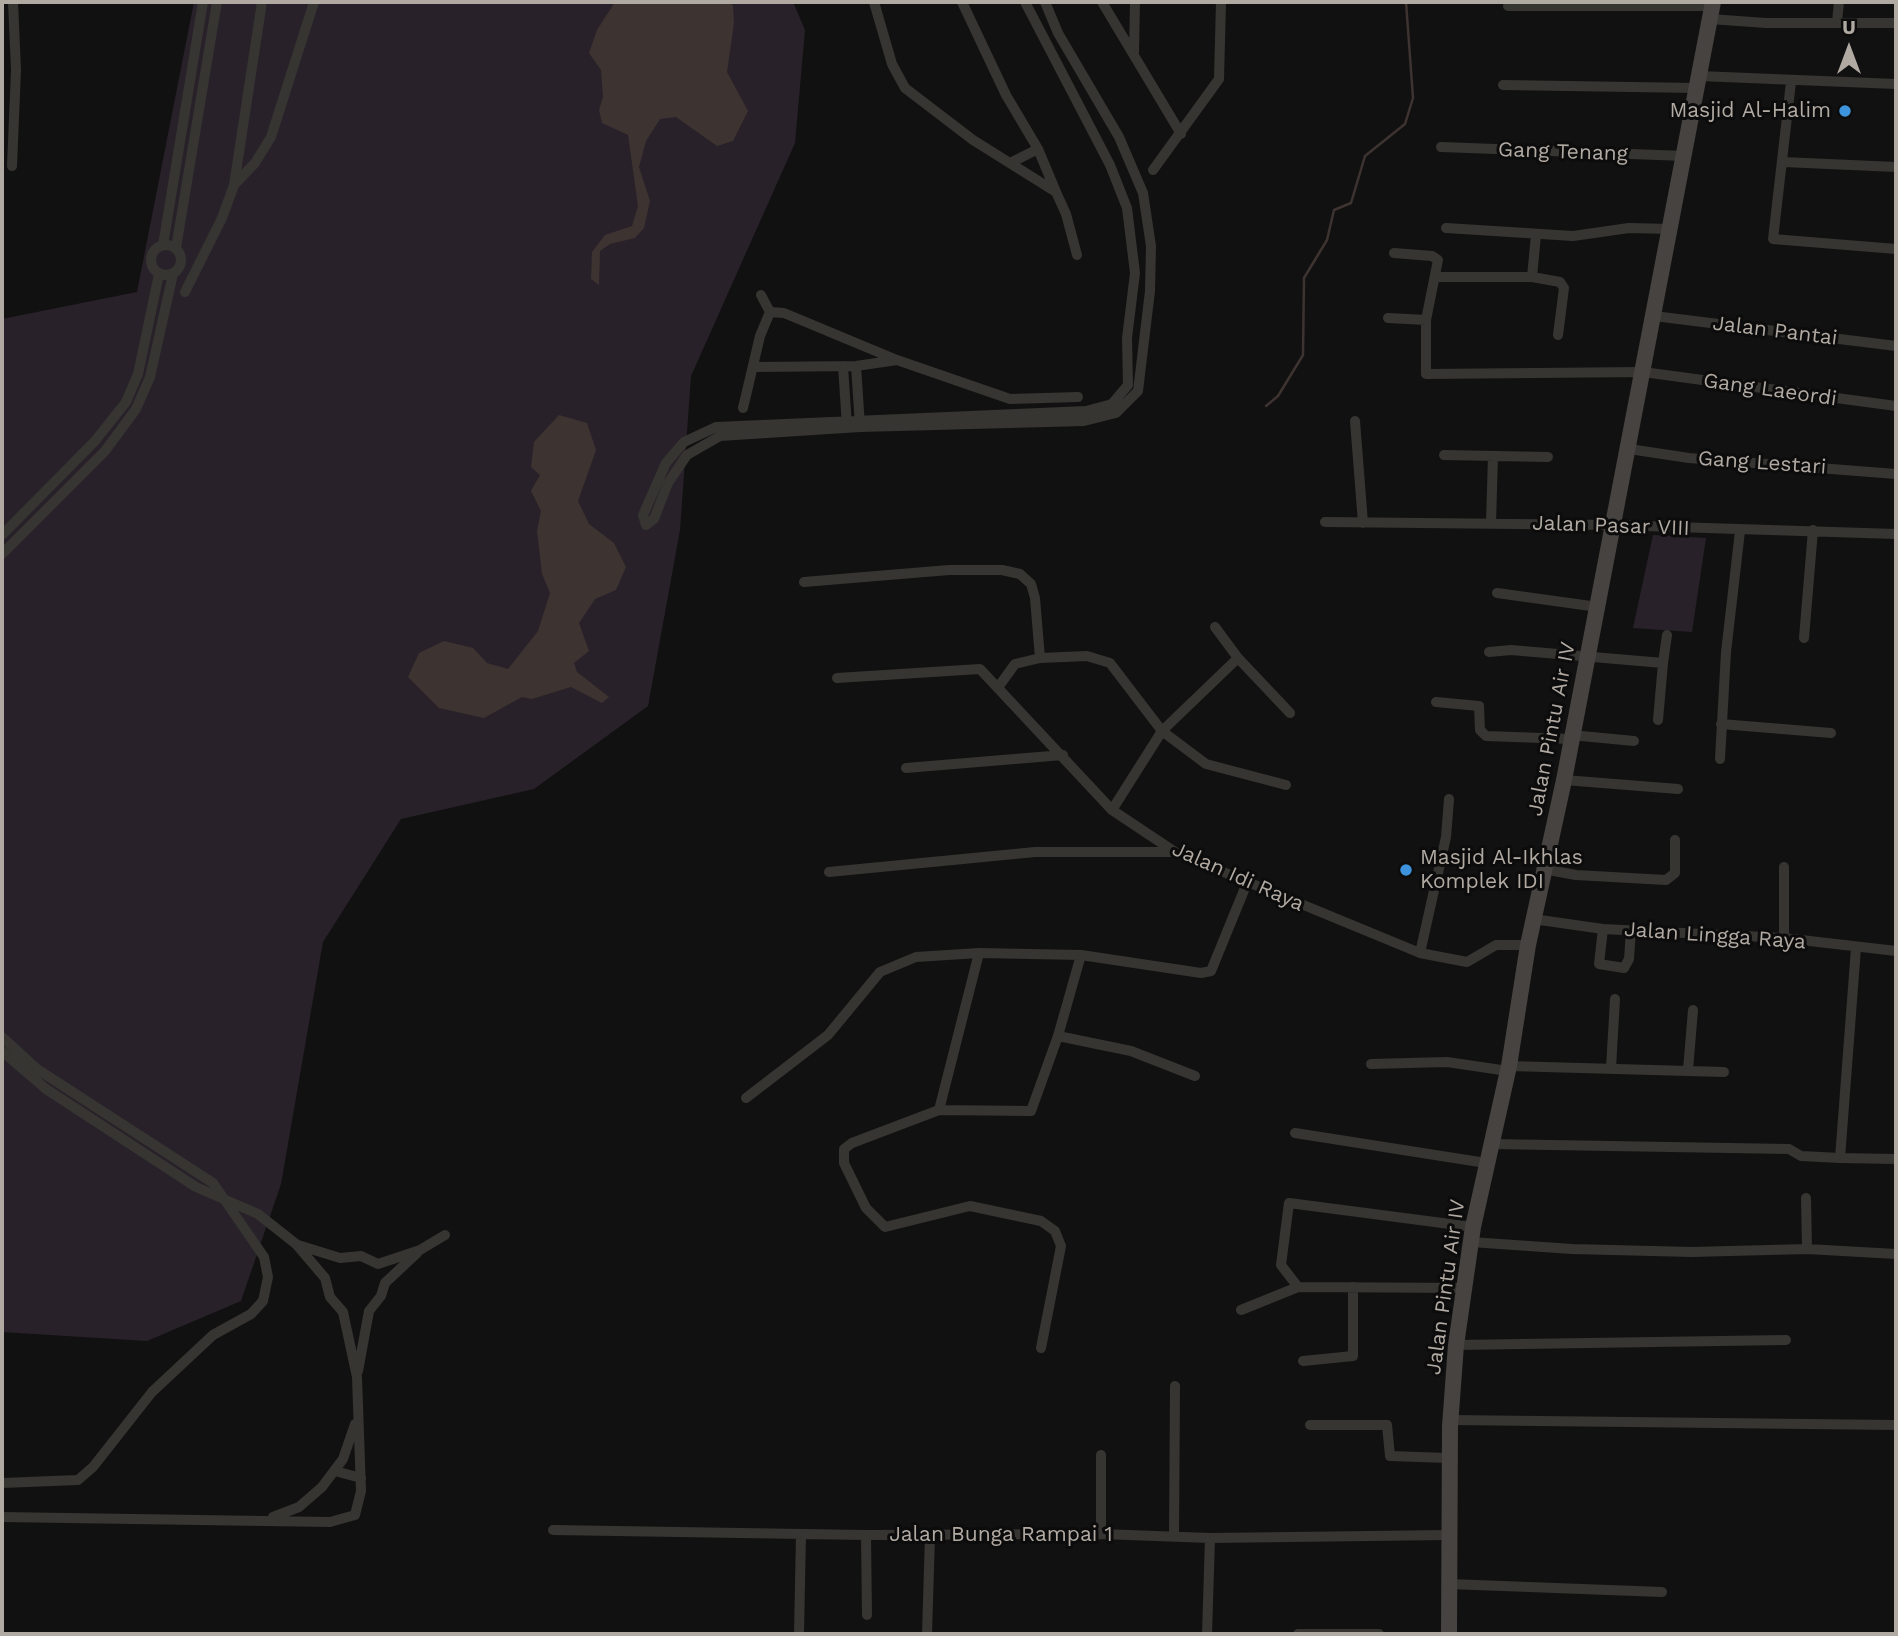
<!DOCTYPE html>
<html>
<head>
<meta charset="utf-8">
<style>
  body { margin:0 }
  #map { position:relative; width:1898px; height:1636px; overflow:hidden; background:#121111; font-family:"Work Sans",sans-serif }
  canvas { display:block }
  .frame { position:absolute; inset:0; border:4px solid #b1aaa3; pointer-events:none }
  .north { position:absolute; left:1814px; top:14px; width:70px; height:70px; -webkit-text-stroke:5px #0d0c0c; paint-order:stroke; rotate:0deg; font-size:19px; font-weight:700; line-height:28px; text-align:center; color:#b1aaa3 }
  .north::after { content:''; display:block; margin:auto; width:24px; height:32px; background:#b1aaa3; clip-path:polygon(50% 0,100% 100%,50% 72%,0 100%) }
</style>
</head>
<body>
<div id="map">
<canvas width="1898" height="1636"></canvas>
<div class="frame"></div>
<div class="north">U</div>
</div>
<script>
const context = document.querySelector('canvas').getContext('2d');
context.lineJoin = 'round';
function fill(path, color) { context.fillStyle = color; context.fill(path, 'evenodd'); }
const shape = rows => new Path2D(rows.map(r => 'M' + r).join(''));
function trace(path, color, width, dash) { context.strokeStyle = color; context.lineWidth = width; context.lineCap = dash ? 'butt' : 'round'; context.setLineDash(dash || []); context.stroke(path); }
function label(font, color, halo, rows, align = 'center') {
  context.font = font + ' "Work Sans",sans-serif'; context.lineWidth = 6; context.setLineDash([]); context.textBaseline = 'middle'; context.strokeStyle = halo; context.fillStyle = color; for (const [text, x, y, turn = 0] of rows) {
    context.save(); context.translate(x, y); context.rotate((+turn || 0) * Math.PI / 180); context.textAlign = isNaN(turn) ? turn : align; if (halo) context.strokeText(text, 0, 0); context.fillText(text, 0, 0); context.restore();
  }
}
fill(shape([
  [194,2,793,2,805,30,795,143,691,376,680,530,648,706,534,789,401,819,323,942,281,1184,241,1301,147,1341,2,1332,2,319,137,292],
  [1653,535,1706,538,1692,632,1633,628]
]), '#282129');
fill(shape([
  [615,2,730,2,733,6,734,23,727,72,748,111,733,141,717,146,676,117,660,119,646,141,639,167,650,201,644,228,635,238,610,244,600,251,599,285,591,279,592,252,605,235,632,226,638,206,628,135,602,123,599,110,603,97,601,70,589,53,597,30],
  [559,415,587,423,596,450,578,501,589,524,614,543,626,567,616,590,595,599,579,623,589,651,574,663,577,672,609,697,602,703,571,687,532,699,522,697,484,718,439,708,408,677,419,653,444,641,473,648,487,663,508,669,538,631,550,593,542,574,537,531,541,511,531,491,540,475,531,467,534,442]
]), '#3d3330');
trace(shape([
  [1266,406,1278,396,1303,355,1304,278,1327,240,1334,210,1351,203,1365,156,1405,124,1413,98,1406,2]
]), '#3d3330', 2.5);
trace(shape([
  [874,2,892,64,905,88,973,140,1056,192,1066,214,1077,255],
  [962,2,1006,95,1038,149,1056,192],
  [1025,2,1110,165,1127,208,1135,273,1127,338,1128,385,1112,404,1086,411,716,427,684,442,666,463,643,515,646,525,654,519,668,483,687,455,720,436,860,427,1084,421,1116,413,1138,391,1150,291,1151,246,1143,193,1119,137,1058,33,1045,2],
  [1102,2,1181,134],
  [1508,6,1713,6],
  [1710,19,1766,23,1896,23],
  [1837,22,1839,2],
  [1134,52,1135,2],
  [1699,76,1896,84],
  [1791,82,1773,239,1896,249],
  [1503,85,1696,88],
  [1441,147,1685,156],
  [1783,162,1896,167],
  [1010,163,1038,149],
  [12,166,16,70,13,2],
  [1153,170,1219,79,1221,2],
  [234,185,255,163,271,137,314,2],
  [1446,228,1573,236,1629,228,1671,229],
  '151 260a15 15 0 1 1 30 0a15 15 0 1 1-30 0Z',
  [163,245,203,2],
  [176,248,217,2],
  [1394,253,1432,256,1438,260,1426,320,1426,374,1643,372,1896,406],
  [1437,277,1532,277,1560,282,1564,288,1558,335],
  [1532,277,1536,235],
  [185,292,222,218,234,185,262,2],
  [761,295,770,312],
  [1654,316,1896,346],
  [1388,318,1426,320],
  [843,366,847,426],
  [856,366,860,426],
  [754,367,856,366,897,360],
  [743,408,760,336,770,312,784,313,897,360,1010,399,1078,397],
  [1355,421,1363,523],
  [1629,449,1689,458,1896,474],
  [1444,455,1548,457],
  [1325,522,1612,525,1896,534],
  [1491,523,1493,456],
  [2,535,95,441,126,402,138,374,159,274],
  [2,554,105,451,136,409,150,377,173,274],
  [804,582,949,570,1002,570,1020,574,1031,584,1035,598,1040,658,1015,664,999,686],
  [1497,593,1598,607],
  [1215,627,1238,658,1290,713],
  [1804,638,1813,530],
  [1489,652,1511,650,1663,663,1658,720],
  [1040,658,1087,656,1110,663,1162,731,1206,764,1286,785],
  [1663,663,1667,635],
  [837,678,980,669,1112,810,1175,852,1420,953,1467,962,1496,945,1528,945],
  [1436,702,1479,706,1480,730,1486,736,1570,739],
  [1721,724,1831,733],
  [1571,735,1634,741],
  [1720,759,1726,652,1740,531],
  [906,768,1063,755],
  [1564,780,1678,789],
  [1112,810,1162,731,1238,658],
  [1784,867,1784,938],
  [1543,869,1576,875,1666,880,1675,873,1675,840],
  [829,872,1035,852,1175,852],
  [1533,919,1603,929,1784,938,1896,951],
  [1603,929,1599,964,1624,968,1629,959,1631,930],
  [1420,953,1446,837,1449,799],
  [1058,1036,1131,1051,1195,1076],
  [2,1037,37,1069,213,1183,264,1257,268,1277,263,1301,251,1314,213,1335,152,1392,93,1467,78,1480,2,1483],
  [2,1051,46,1089,196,1187,258,1214,296,1244,325,1278,330,1297,343,1312,357,1377,361,1491,355,1515,330,1522,2,1517],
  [1371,1064,1447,1062,1508,1071],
  [1509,1066,1724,1072],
  [1611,1068,1615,999],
  [1688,1070,1693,1010],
  [746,1098,828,1035,880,972,916,957,979,953,1081,955,1201,973,1211,971,1247,883],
  [939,1110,979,953],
  [1295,1133,1486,1163],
  [1491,1144,1789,1149,1801,1156,1840,1158,1856,948],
  [1840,1158,1896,1159],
  [1806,1198,1807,1249],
  [1471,1242,1572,1249,1692,1252,1807,1249,1896,1254],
  [298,1245,340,1258,361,1256,378,1264,420,1250,445,1235],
  [1298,1287,1281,1265,1289,1203,1473,1227],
  [1241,1310,1298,1287,1465,1288],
  [1456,1345,1786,1340],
  [1041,1348,1061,1246,1055,1231,1041,1221,970,1206,885,1227,866,1208,844,1163,844,1149,852,1143,939,1110,1031,1111,1058,1036,1081,955],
  [1303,1361,1353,1356,1353,1287],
  [358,1371,369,1311,381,1296,385,1283,417,1253],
  [1450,1420,1896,1425],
  [1310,1425,1387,1425,1390,1456,1448,1458],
  [1101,1455,1101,1534],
  [335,1471,361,1478],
  [273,1517,299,1507,322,1487,343,1459,355,1424],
  [553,1530,866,1535,1101,1534,1210,1538,1449,1535],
  [866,1535,867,1615],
  [1174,1536,1175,1386],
  [1449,1584,1662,1592],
  [799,1634,801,1534],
  [927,1634,930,1535],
  [1207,1634,1210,1538],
  [1298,1634,1379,1634]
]), '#363532', 10);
trace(shape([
  [1449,1634,1450,1426,1456,1345,1473,1227,1509,1066,1528,945,1564,780,1713,2]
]), '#464340', 16);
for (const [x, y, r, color] of [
  [1845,111,7,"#3e94dc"],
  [1406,870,7,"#3e94dc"]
]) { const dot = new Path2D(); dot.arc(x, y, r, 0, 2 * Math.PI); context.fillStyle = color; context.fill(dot); trace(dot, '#0d0c0c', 2.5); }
label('21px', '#b1aaa3', '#0d0c0c', [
  ["Masjid Al-Halim",1831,111],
  ["Masjid Al-Ikhlas",1420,858,"left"],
  ["Komplek IDI",1420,882,"left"]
], 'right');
label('21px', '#b1aaa3', '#0d0c0c', [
  ["Gang Tenang",1563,152,2],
  ["Jalan Pantai",1775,331,7],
  ["Gang Laeordi",1770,390,8],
  ["Gang Lestari",1762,463,4],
  ["Jalan Pasar VIII",1611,526,2],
  ["Jalan Pintu Air IV",1552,729,-79],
  ["Jalan Idi Raya",1238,877,24],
  ["Jalan Lingga Raya",1715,936,4],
  ["Jalan Pintu Air IV",1446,1287,-82],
  ["Jalan Bunga Rampai 1",1001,1535]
]);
</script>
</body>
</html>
